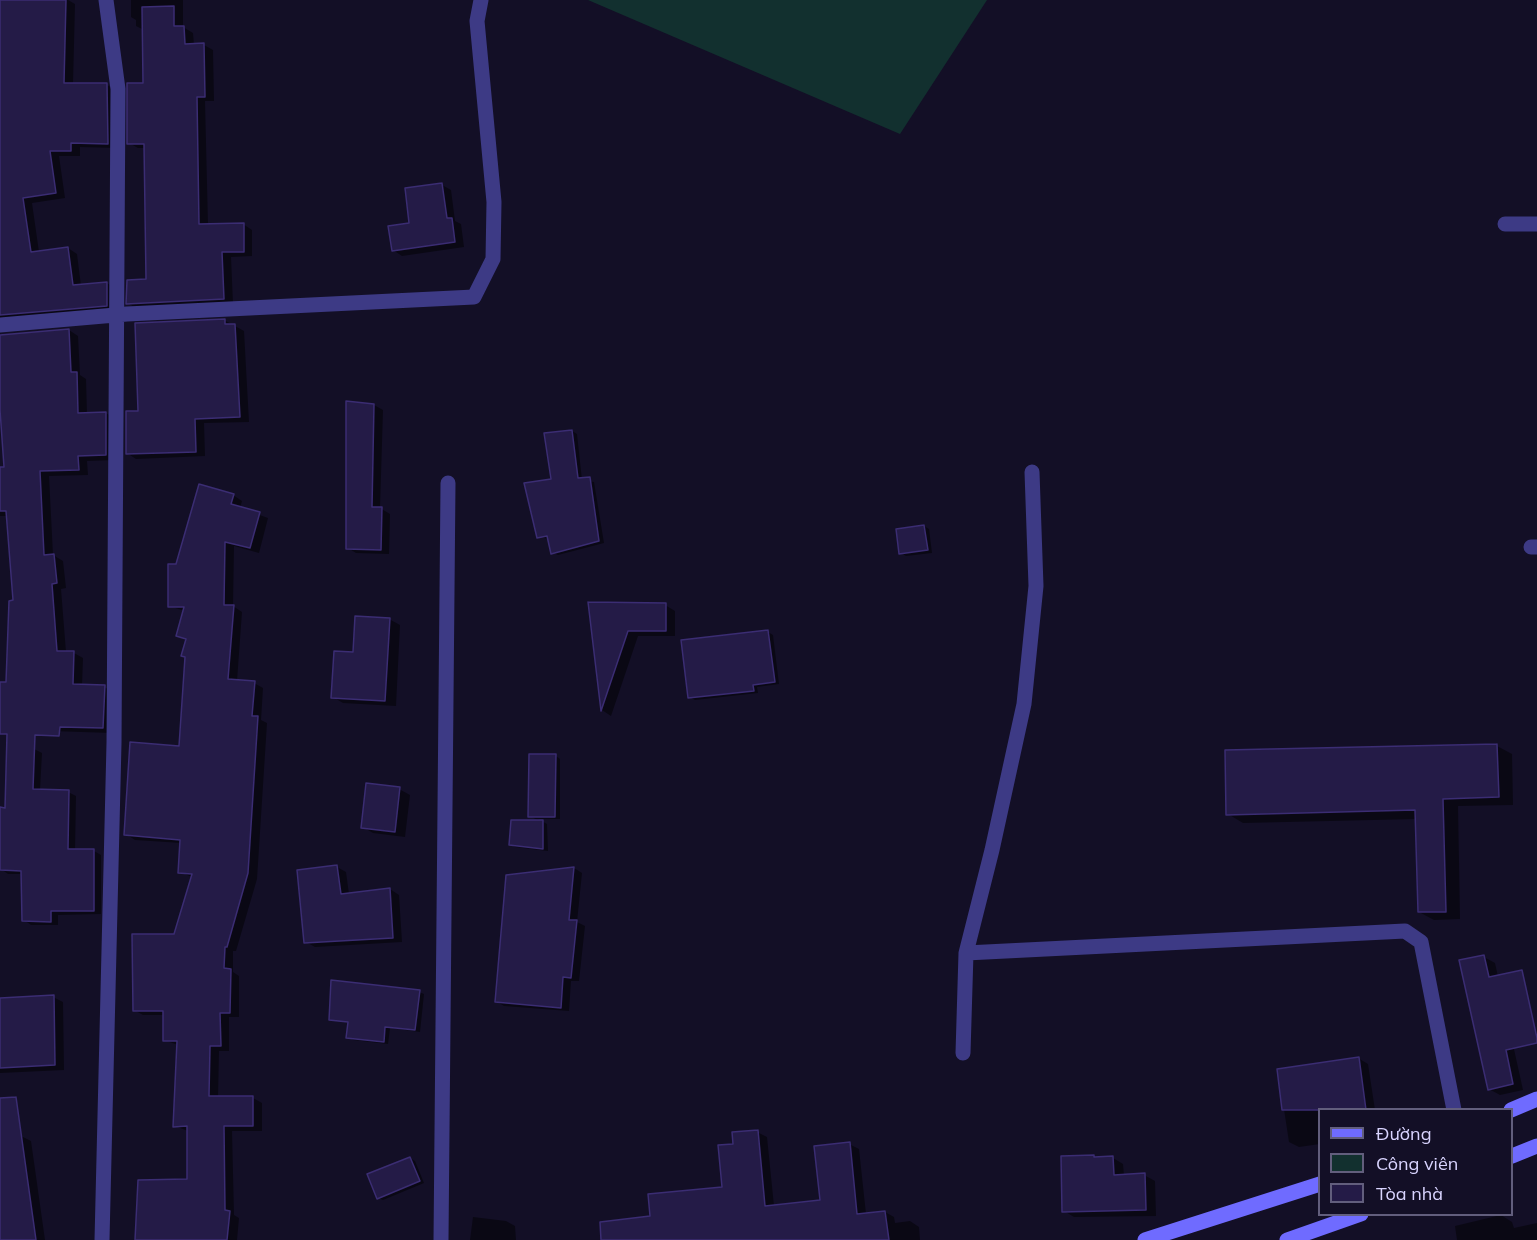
<!DOCTYPE html>
<html>
<head>
<meta charset="utf-8">
<style>
  body { margin:0 }
  #map { position:relative; width:1537px; height:1240px; overflow:hidden; background:#130f26; font-family:Mulish,sans-serif }
  canvas { display:block }
  .legend { position:absolute; left:1318px; top:1108px; width:195px; height:108px; box-sizing:border-box; background:#130f26; border:2px solid #625e7d; margin:0; padding:8px 10px; list-style:none; font-size:18px; color:#d9d4ff }
  .legend li { display:flex; align-items:center; gap:12px; height:30px }
  .legend b { width:30px; border:2px solid #625e7d }
</style>
</head>
<body>
<div id="map">
<canvas width="1537" height="1240"></canvas>
<ul class="legend">
<li><b style="height:8px;background:#6f6bff"></b>Đường</li>
<li><b style="height:16px;background:#12302f"></b>Công viên</li>
<li><b style="height:16px;background:#241b47"></b>Tòa nhà</li>
</ul>
</div>
<script>
const context = document.querySelector('canvas').getContext('2d');
context.lineJoin = 'round';
function fill(path, color) { context.fillStyle = color; context.fill(path, 'evenodd'); }
const shape = rows => new Path2D(rows.map(r => 'M' + r).join(''));
function trace(path, color, width, dash) { context.strokeStyle = color; context.lineWidth = width; context.lineCap = dash ? 'butt' : 'round'; context.setLineDash(dash || []); context.stroke(path); }
fill(shape([
  [588,0,987,0,900,134]
]), '#12302f');
fill(shape([
  [0,0,68,0,75,4,73,84,107,85,116,90,117,148,80,147,80,156,59,156,65,198,32,203,39,252,68,248,77,254,81,286,107,283,116,289,116,311,0,330],
  [131,0,183,0,183,27,193,33,194,45,204,45,213,50,214,101,205,101,208,225,243,224,252,230,252,256,231,257,233,304,137,309,128,303,148,280,145,148,138,148,129,143,145,85,144,30,136,26,136,20,131,17],
  [442,185,451,190,455,221,461,224,464,247,402,256,393,250],
  [224,320,244,331,249,422,204,423,205,456,136,459,127,453,139,412],
  [69,330,78,336,80,375,86,379,87,414,106,413,115,419,115,460,87,461,88,475,49,476,53,555,63,561,66,588,61,589,66,652,74,653,83,658,82,686,104,687,114,692,112,733,51,731,15,602,8,516,0,516,0,469,6,469,3,415,0,415,0,333,1,336],
  [374,405,383,410,380,508,390,514,389,554,356,553,348,548],
  [572,431,577,434,582,480,594,482,604,543,558,555,553,553,549,539,539,537,553,481],
  [233,495,242,501,240,508,268,518,259,553,234,546,233,606,242,612,237,681,254,683,263,688,261,720,267,723,257,879,236,951,233,951,233,972,239,976,239,1017,229,1017,229,1051,219,1051,218,1098,253,1098,262,1103,262,1131,232,1131,234,1215,239,1218,237,1240,140,1240,188,1181,188,1131,175,1126,178,1045,164,1040,164,1015,143,1015,134,1010,175,935,192,877,180,872,182,843,135,840,126,834,180,748,187,641,178,635,185,611,169,606,177,565],
  [924,526,929,529,932,553,906,556,901,553],
  [590,603,665,605,675,611,675,636,638,636,611,716,602,710],
  [389,619,400,625,396,706,343,703,333,697,355,653],
  [768,632,773,635,779,684,757,687,758,693,695,700,690,697],
  [1497,746,1512,754,1513,805,1458,806,1460,919,1434,920,1419,912,1417,819,1243,823,1228,814],
  [34,749,42,753,40,790,68,792,76,796,75,851,94,851,101,855,101,914,58,915,58,925,31,925,24,920,23,874,8,874,1,869,0,809,7,809],
  [556,756,560,759,560,819,538,819,547,824,548,851,515,847,510,845,539,821,530,816],
  [399,789,410,795,405,837,373,833,363,827],
  [337,867,346,872,349,894,390,889,399,895,402,942,315,947,306,942],
  [574,868,582,873,577,922,585,926,579,981,571,981,569,1011,504,1006,496,1001],
  [1484,957,1495,963,1523,1090,1500,1095,1489,1089],
  [419,992,424,994,420,1032,390,1028,388,1044,353,1040,348,1037,349,1023,331,1019],
  [53,997,63,1002,64,1070,0,1073,0,1000],
  [1358,1058,1368,1064,1375,1110,1320,1110,1320,1144,1299,1147,1289,1142,1278,1070],
  [757,1132,767,1137,774,1206,822,1202,849,1144,859,1149,866,1214,885,1212,894,1217,895,1223,910,1221,919,1227,920,1240,644,1240,651,1218,724,1188,735,1145],
  [21,1136,31,1141,45,1240,0,1240,0,1139],
  [1094,1156,1113,1158,1123,1164,1124,1176,1144,1175,1155,1181,1156,1216,1074,1217,1064,1211],
  [410,1158,415,1161,424,1183,383,1200,378,1198],
  [1501,1215,1512,1222,1514,1228,1537,1223,1537,1240,1457,1240,1455,1226],
  [473,1217,506,1221,515,1226,516,1240,470,1240]
]), '#0007');
const building = shape([
  [0,0,66,0,64,83,107,83,108,144,71,143,71,151,50,151,56,193,23,198,31,252,68,247,73,285,107,282,107,306,0,315,0,0],
  [174,6,174,26,184,26,185,44,204,43,205,97,197,97,199,224,244,223,244,252,222,252,224,299,126,304,127,280,146,279,144,144,127,144,127,83,143,83,142,7,174,6],
  [442,183,447,218,452,218,455,242,392,251,388,226,409,223,405,188,442,183],
  [225,319,225,324,235,324,240,417,195,419,196,452,126,454,126,411,138,411,135,323,225,319],
  [69,329,71,372,77,372,78,413,106,412,106,455,78,456,79,470,40,471,44,555,54,554,57,583,52,584,57,651,74,651,73,684,105,685,103,728,60,727,59,736,35,735,33,789,69,790,68,849,94,849,94,911,51,911,51,922,22,921,21,871,0,870,0,807,5,808,7,734,0,734,0,682,6,682,9,601,13,600,6,511,0,511,0,467,4,467,0,410,0,335,69,329],
  [346,401,374,404,372,507,382,507,381,550,346,549,346,401],
  [572,430,578,478,590,477,599,541,551,554,547,536,537,538,524,483,551,479,544,433,572,430],
  [199,484,234,494,231,504,260,512,250,548,225,542,224,605,234,605,228,679,255,681,252,716,258,716,248,873,227,947,225,947,224,968,231,969,230,1013,220,1013,221,1046,210,1046,209,1096,253,1096,253,1126,224,1126,225,1210,230,1211,227,1240,135,1240,138,1180,187,1179,187,1126,173,1127,177,1041,163,1041,163,1011,133,1011,132,934,174,934,192,874,178,873,180,840,124,835,130,742,179,746,185,657,181,656,186,639,176,636,184,607,168,607,168,564,176,564,199,484],
  [924,525,928,550,899,554,896,529,924,525],
  [588,602,666,603,666,631,628,631,601,711,588,602],
  [355,616,390,618,385,701,331,698,334,651,353,652,355,616],
  [768,630,775,682,753,685,754,691,688,698,681,640,768,630],
  [1497,744,1499,797,1443,799,1446,912,1418,912,1415,810,1226,815,1225,750,1497,744],
  [529,754,556,754,555,817,528,817,529,754],
  [366,783,400,787,395,832,361,828,366,783],
  [511,820,543,820,543,849,509,845,511,820],
  [337,865,341,894,390,888,393,938,304,943,297,870,337,865],
  [574,867,569,920,577,920,571,978,563,977,561,1008,495,1002,506,875,574,867],
  [1484,955,1489,977,1522,970,1537,1038,1537,1043,1506,1050,1513,1084,1488,1090,1459,960,1484,955],
  [331,980,420,990,415,1030,385,1027,384,1042,346,1038,348,1022,329,1020,331,980],
  [54,995,55,1065,0,1068,0,998,54,995],
  [1359,1057,1366,1110,1282,1110,1277,1069,1359,1057],
  [16,1097,36,1240,0,1240,0,1098,16,1097],
  [758,1130,765,1206,820,1200,814,1146,850,1142,857,1214,885,1211,889,1240,601,1240,600,1222,650,1216,648,1194,722,1187,718,1145,733,1144,732,1132,758,1130],
  [1094,1155,1094,1157,1113,1156,1114,1175,1145,1173,1146,1210,1062,1212,1061,1156,1094,1155],
  [410,1157,420,1181,377,1199,367,1174,410,1157]
]);
fill(building, '#241b47');
trace(building, '#3b2d73', 1.5);
trace(shape([
  [1505,224,1537,224],
  [0,325,127,314,474,297,493,259,494,202,477,21,481,0],
  [1531,547,1537,547],
  [966,953,1405,931,1421,942,1454,1110],
  [963,1053,966,953,992,850,1024,704,1036,586,1032,472],
  [102,1240,114,743,118,89,106,0],
  [441,1240,448,483]
]), '#3d3a85', 15);
trace(shape([
  [1511,1110,1537,1099],
  [1512,1156,1537,1146],
  [1145,1240,1320,1184],
  [1287,1240,1361,1214]
]), '#6f6bff', 15);
</script>
</body>
</html>
